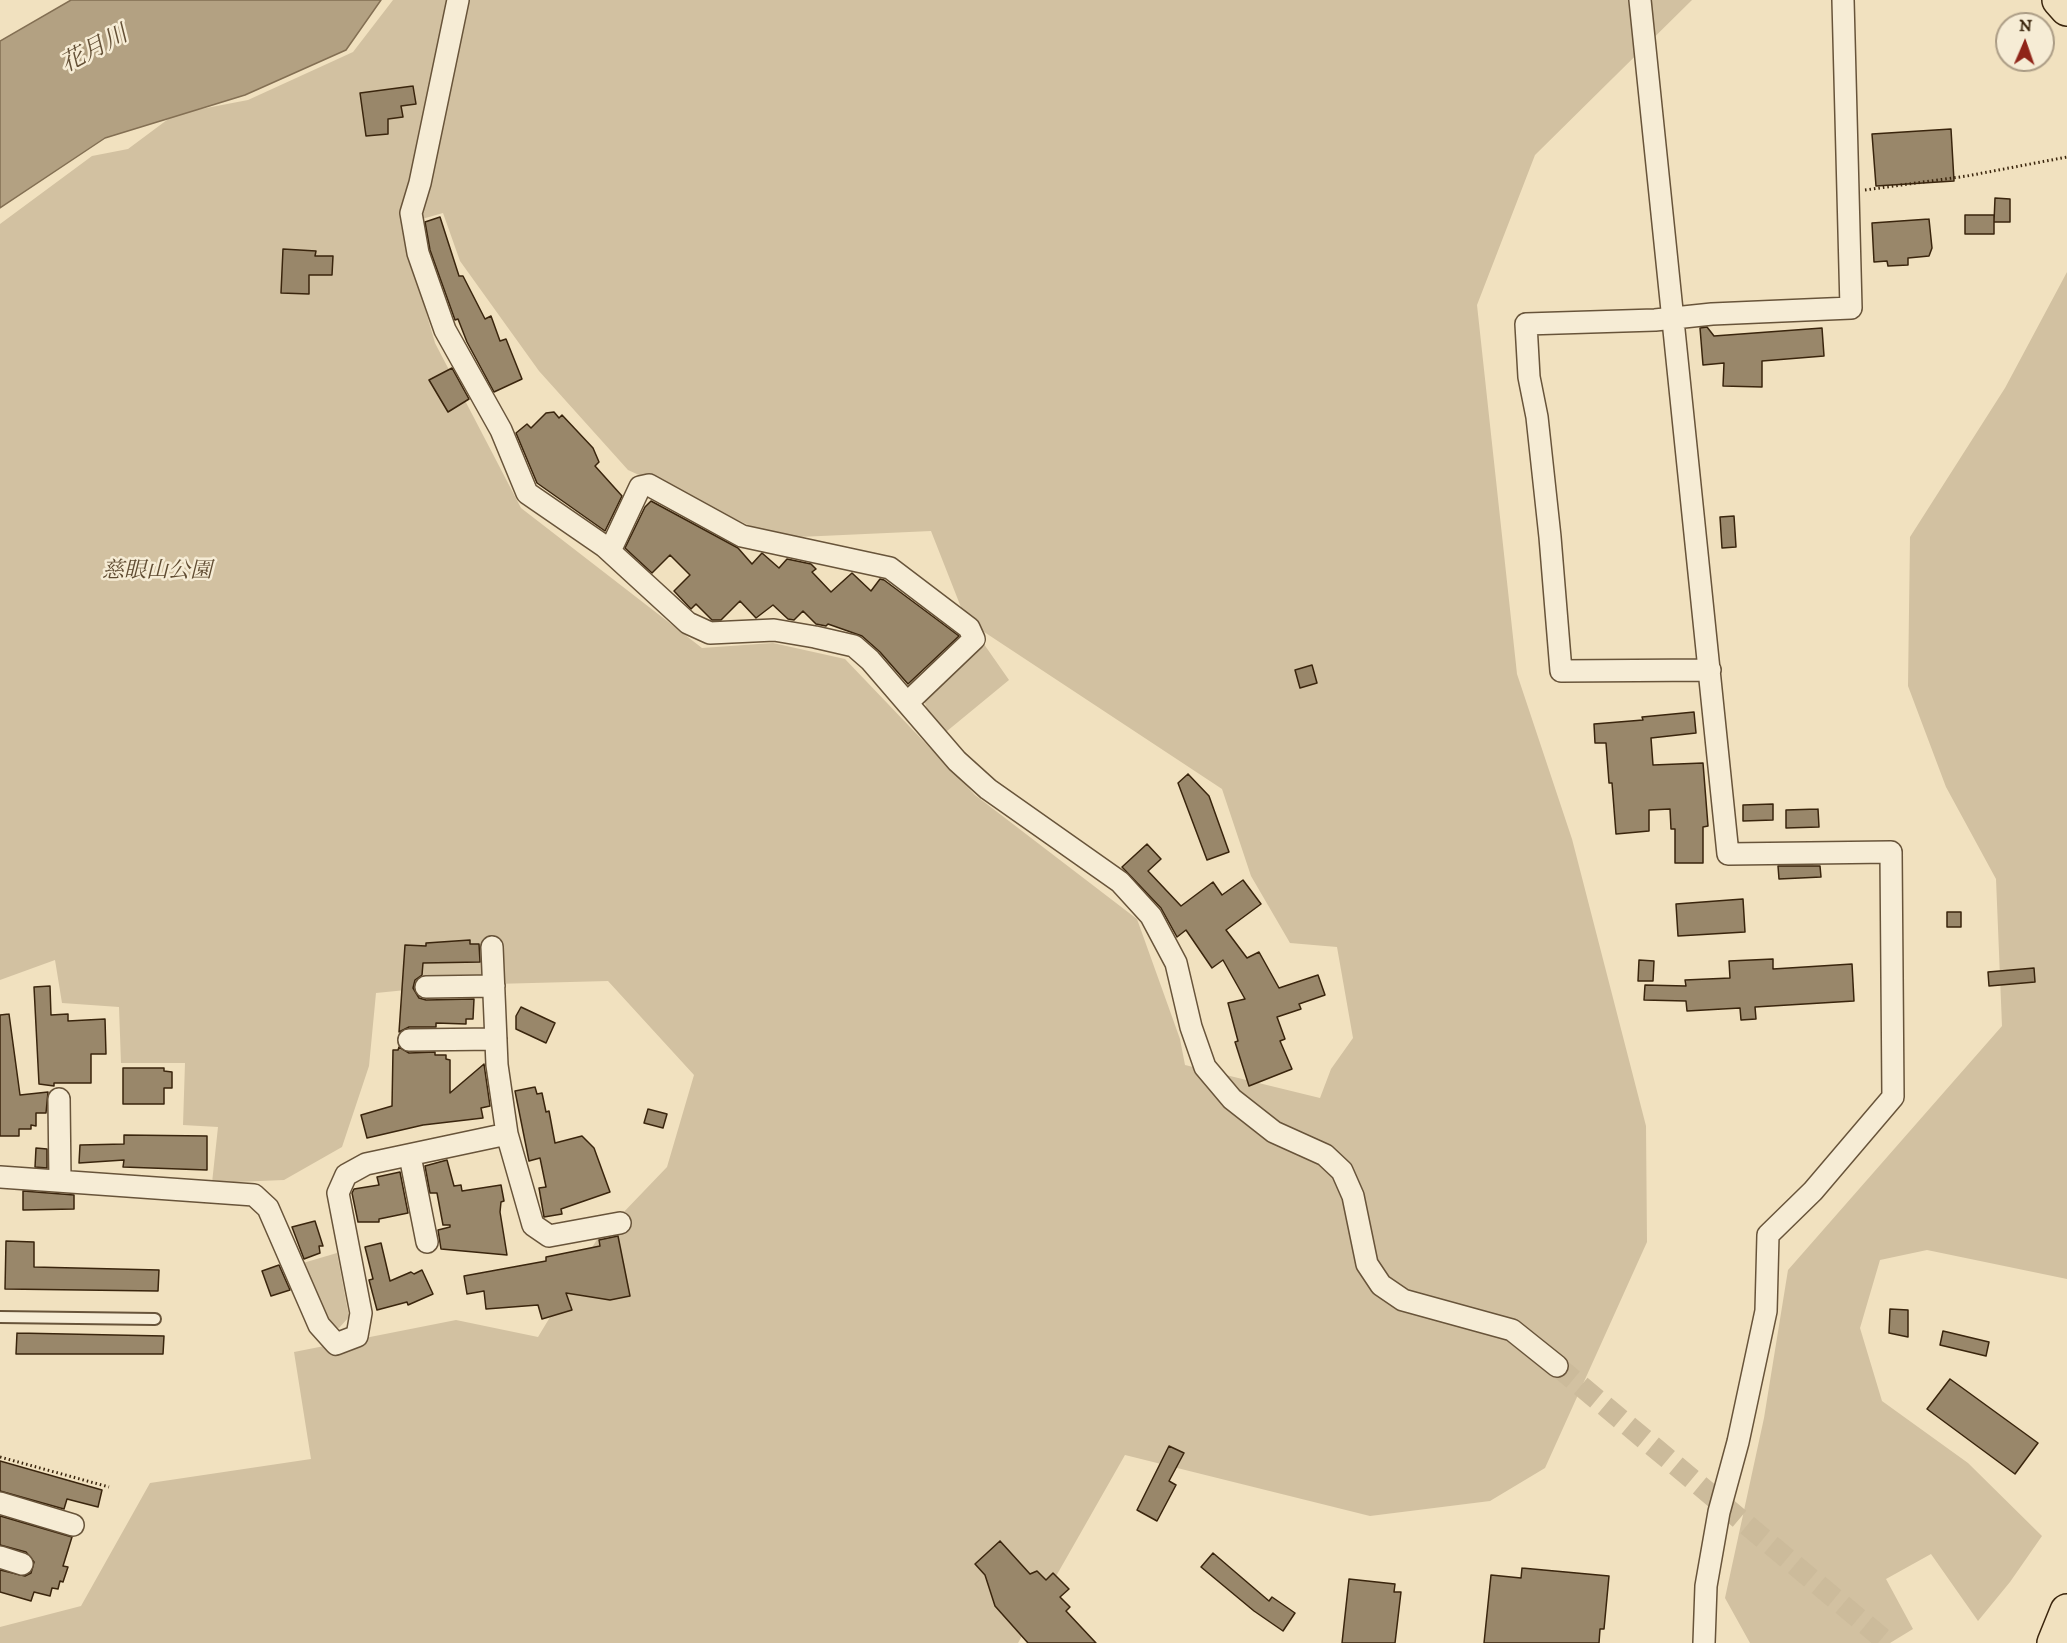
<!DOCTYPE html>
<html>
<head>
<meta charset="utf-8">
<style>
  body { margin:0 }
  #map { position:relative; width:2067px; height:1643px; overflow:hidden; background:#f1e1bf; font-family:"IM FELL DW Pica",serif }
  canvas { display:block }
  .north { position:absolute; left:1995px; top:12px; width:60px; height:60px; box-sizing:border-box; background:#f6ecd5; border:2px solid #ab9c85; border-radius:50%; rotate:2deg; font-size:16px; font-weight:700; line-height:24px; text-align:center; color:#3a250d }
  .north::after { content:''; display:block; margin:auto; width:21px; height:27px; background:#8f2418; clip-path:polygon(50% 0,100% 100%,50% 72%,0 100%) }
</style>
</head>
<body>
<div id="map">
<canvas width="2067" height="1643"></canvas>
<div class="north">N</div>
</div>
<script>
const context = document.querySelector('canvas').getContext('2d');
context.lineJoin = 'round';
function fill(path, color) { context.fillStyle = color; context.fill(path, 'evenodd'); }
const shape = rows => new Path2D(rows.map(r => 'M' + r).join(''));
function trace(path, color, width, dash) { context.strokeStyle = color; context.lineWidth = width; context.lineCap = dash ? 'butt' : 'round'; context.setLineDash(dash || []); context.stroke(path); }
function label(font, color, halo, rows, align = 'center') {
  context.font = font + ' "IM FELL DW Pica","Noto Serif JP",serif'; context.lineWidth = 5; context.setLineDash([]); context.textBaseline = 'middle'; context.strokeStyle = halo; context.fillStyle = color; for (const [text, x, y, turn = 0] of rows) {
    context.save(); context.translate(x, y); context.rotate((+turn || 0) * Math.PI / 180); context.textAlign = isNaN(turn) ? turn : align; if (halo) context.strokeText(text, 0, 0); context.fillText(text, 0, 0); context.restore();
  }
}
fill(shape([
  [393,0,1692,0,1535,155,1477,305,1517,674,1572,839,1646,1126,1647,1242,1545,1468,1490,1501,1370,1516,1125,1455,1018,1643,0,1643,0,1627,81,1606,150,1483,311,1459,294,1352,456,1320,538,1337,596,1241,667,1167,694,1075,608,981,456,985,376,993,369,1066,342,1147,284,1180,212,1183,218,1127,183,1125,185,1063,121,1063,119,1007,62,1003,55,960,0,980,0,224,92,156,128,149,175,114,248,100,353,52],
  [443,213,460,261,539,371,628,470,777,538,931,531,966,620,1222,789,1251,876,1290,943,1337,947,1353,1038,1331,1069,1320,1098,1185,1065,1180,1039,1137,919,975,795,845,659,773,643,702,648,521,508,435,343,401,225],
  [2067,272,2067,1279,1927,1250,1880,1260,1860,1328,1882,1401,1968,1463,2042,1536,2010,1582,1978,1621,1931,1554,1886,1579,1913,1629,1890,1643,1750,1643,1725,1598,1764,1418,1788,1270,2002,1026,1996,879,1946,787,1908,686,1910,537,2005,388],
  [979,637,1009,680,941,736,929,716,921,690],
  [337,1253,349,1317,339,1328,323,1324,303,1263]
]), '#d2c1a1');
const water = shape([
  [71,0,381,0,346,50,245,95,105,138,0,208,0,41,71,0]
]);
fill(water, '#b3a182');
trace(water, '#836f53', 1.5);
const building = shape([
  [413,86,416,104,401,106,403,117,388,119,388,134,366,136,360,93,413,86],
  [1951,129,1954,181,1876,186,1872,134,1951,129],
  [1995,198,2010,199,2010,222,1994,222,1995,198],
  [1965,215,1994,215,1994,234,1965,234,1965,215],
  [440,217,459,276,463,276,485,319,491,316,500,341,506,339,522,379,494,392,467,342,458,319,455,320,430,250,425,222,440,217],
  [1929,219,1932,248,1929,256,1908,258,1908,265,1888,266,1887,261,1874,262,1872,223,1929,219],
  [283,249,316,251,315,256,333,256,332,275,309,275,309,294,281,293,283,249],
  [1707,327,1714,336,1822,328,1824,356,1762,361,1762,387,1723,386,1724,363,1703,365,1700,328,1707,327],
  [452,368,469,399,448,412,429,380,452,368],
  [554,412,559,418,562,415,593,448,599,462,595,466,622,496,605,531,537,483,516,433,527,424,531,428,546,413,554,412],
  [651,501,738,548,752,564,762,553,779,568,787,559,811,564,816,569,812,572,831,592,852,573,871,591,880,579,884,580,959,636,908,684,880,652,862,636,828,624,826,626,816,624,803,611,794,620,788,619,773,605,756,618,740,601,721,620,712,620,696,604,691,609,674,591,690,575,670,555,652,573,625,548,645,507,651,501],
  [1734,516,1736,547,1722,548,1720,517,1734,516],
  [1312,665,1317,683,1300,688,1295,670,1312,665],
  [1694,712,1696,733,1651,738,1653,765,1703,763,1708,826,1703,827,1703,863,1675,863,1675,829,1671,829,1670,809,1649,810,1649,831,1616,834,1612,783,1609,783,1606,743,1595,743,1594,724,1643,720,1642,717,1694,712],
  [1188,774,1209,796,1229,852,1207,860,1178,783,1188,774],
  [1773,804,1773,820,1743,821,1743,805,1773,804],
  [1818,809,1819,827,1786,828,1786,810,1818,809],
  [1147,844,1161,859,1148,871,1181,906,1213,882,1222,895,1243,880,1261,904,1226,930,1247,958,1259,952,1279,988,1318,975,1325,995,1299,1004,1301,1009,1277,1017,1285,1039,1280,1041,1292,1069,1249,1086,1235,1042,1238,1041,1228,1003,1245,999,1223,960,1212,968,1186,930,1177,937,1161,908,1122,867,1147,844],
  [1778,866,1820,866,1821,877,1779,879,1778,866],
  [1743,899,1745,932,1678,936,1676,904,1743,899],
  [1947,912,1961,912,1961,927,1947,927,1947,912],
  [470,940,470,944,479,944,480,962,423,963,422,975,415,980,413,988,419,998,426,1000,474,999,473,1019,466,1019,466,1024,436,1023,436,1027,409,1027,399,1032,405,945,426,946,426,943,470,940],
  [1773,959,1773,969,1852,964,1854,1001,1755,1007,1756,1019,1741,1020,1740,1008,1687,1011,1686,1001,1644,1000,1645,985,1686,986,1685,980,1730,978,1729,961,1773,959],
  [1639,960,1654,961,1653,981,1638,981,1639,960],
  [2034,968,2035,982,1989,986,1988,972,2034,968],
  [50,986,51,1015,68,1014,68,1021,105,1019,106,1054,91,1054,91,1083,54,1083,54,1086,39,1084,34,987,50,986],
  [521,1007,555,1023,546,1043,516,1029,516,1016,521,1007],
  [9,1014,20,1095,48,1092,46,1113,36,1113,36,1126,31,1125,31,1129,19,1129,19,1136,0,1136,0,1015,9,1014],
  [399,1047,409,1053,435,1052,435,1055,446,1055,446,1059,450,1060,450,1093,484,1064,490,1106,481,1108,483,1118,423,1125,367,1138,361,1115,392,1106,393,1050,398,1050,399,1047],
  [123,1068,164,1068,164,1071,172,1072,172,1088,164,1088,164,1104,123,1104,123,1068],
  [535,1087,537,1094,542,1093,546,1112,549,1111,555,1143,582,1136,594,1148,610,1192,561,1209,562,1214,544,1217,539,1188,546,1187,540,1158,529,1161,515,1091,535,1087],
  [648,1109,667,1114,663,1128,644,1123,648,1109],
  [124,1135,207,1136,207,1170,123,1167,124,1160,79,1163,80,1145,124,1144,124,1135],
  [36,1148,47,1149,47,1168,35,1167,36,1148],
  [447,1160,454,1186,461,1185,462,1191,501,1185,504,1201,501,1202,500,1212,507,1255,441,1249,438,1230,450,1227,450,1225,443,1225,437,1193,430,1193,425,1166,447,1160],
  [400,1172,408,1213,379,1219,379,1222,358,1222,352,1193,354,1189,379,1185,377,1177,400,1172],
  [23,1191,74,1195,74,1209,23,1210,23,1191],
  [315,1221,323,1246,319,1246,320,1253,304,1259,292,1227,315,1221],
  [618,1236,630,1296,610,1300,566,1293,572,1310,542,1319,538,1305,486,1309,484,1291,467,1294,464,1276,546,1261,546,1257,600,1246,599,1240,618,1236],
  [6,1241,34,1242,34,1267,159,1270,158,1291,5,1289,6,1241],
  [381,1243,390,1281,411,1272,414,1274,422,1270,433,1294,408,1305,407,1302,377,1310,369,1280,373,1279,365,1247,381,1243],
  [279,1265,290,1290,271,1296,262,1271,279,1265],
  [1890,1309,1908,1310,1908,1337,1889,1333,1890,1309],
  [1943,1331,1989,1342,1986,1356,1940,1345,1943,1331],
  [17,1333,164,1336,163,1354,16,1354,17,1333],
  [1950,1379,2038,1443,2015,1474,1927,1409,1950,1379],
  [1169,1446,1184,1453,1169,1481,1176,1485,1157,1521,1137,1510,1169,1446],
  [0,1461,102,1490,98,1507,67,1499,64,1509,0,1491,0,1461],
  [0,1516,72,1537,63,1566,68,1567,63,1582,60,1581,58,1589,52,1588,50,1596,34,1592,31,1601,0,1592,0,1570,25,1576,31,1573,34,1562,26,1552,0,1545,0,1516],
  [1000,1541,1030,1574,1037,1571,1046,1580,1053,1573,1069,1589,1060,1597,1070,1607,1066,1611,1096,1643,1028,1643,995,1606,985,1575,975,1564,1000,1541],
  [1213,1553,1269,1601,1272,1597,1295,1613,1283,1631,1254,1611,1201,1567,1213,1553],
  [1522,1568,1609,1576,1604,1629,1600,1629,1599,1643,1484,1643,1491,1575,1521,1578,1522,1568],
  [1349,1579,1395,1584,1394,1592,1401,1592,1395,1643,1342,1643,1349,1579]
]);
fill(building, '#99876a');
trace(building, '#3a250d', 1.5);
trace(shape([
  [1557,1366,1888,1643]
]), '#ccbb9b', 21, [21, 10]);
const lane = shape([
  [0,1317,155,1319]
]);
const street = shape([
  [458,0,420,183,411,213,418,253,445,330,501,430,527,493,604,546,688,623,710,633,774,630,815,637,854,646,870,660,957,761,988,789,1120,882,1151,916,1176,963,1191,1027,1205,1067,1232,1099,1274,1132,1325,1155,1342,1171,1353,1196,1367,1264,1381,1285,1403,1300,1512,1330,1557,1366],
  [1640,0,1728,854,1891,852,1893,1097,1813,1191,1768,1235,1766,1311,1738,1442,1719,1512,1706,1586,1704,1643],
  [610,551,640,487,649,485,742,536,890,568,969,628,974,639,907,703],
  [1710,670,1561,671,1550,537,1537,417,1529,377,1526,324,1655,320,1712,314,1851,308,1843,0],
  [492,947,497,1065,507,1134,533,1225,549,1236,620,1223],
  [426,987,494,986],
  [409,1040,496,1039],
  [59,1099,60,1180],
  [410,1156,427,1242],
  [0,1177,254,1195,268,1208,319,1325,336,1344,357,1336,361,1313,338,1193,346,1175,366,1164,507,1134],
  [0,1503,73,1525],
  [0,1557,22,1564]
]);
const primary = shape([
  [2054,1643,2067,1611]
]);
const highway = shape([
  [2059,0,2067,9]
]);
trace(lane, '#68543a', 14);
trace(street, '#68543a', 24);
trace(primary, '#3a250d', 36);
trace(highway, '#3a250d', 36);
trace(shape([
  [1865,190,1967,176,2067,157],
  [0,1457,109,1487]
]), '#3a250d', 3, [1.5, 3]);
trace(lane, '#f6ecd5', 10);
trace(street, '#f6ecd5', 21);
trace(primary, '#f1e1bf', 33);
trace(highway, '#f1e1bf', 33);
label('italic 22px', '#604c32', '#f6ecd5', [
  ["慈眼山公園",157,572]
]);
label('italic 24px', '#645036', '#f6ecd5', [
  ["花月川",95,51,-28]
]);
</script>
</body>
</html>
